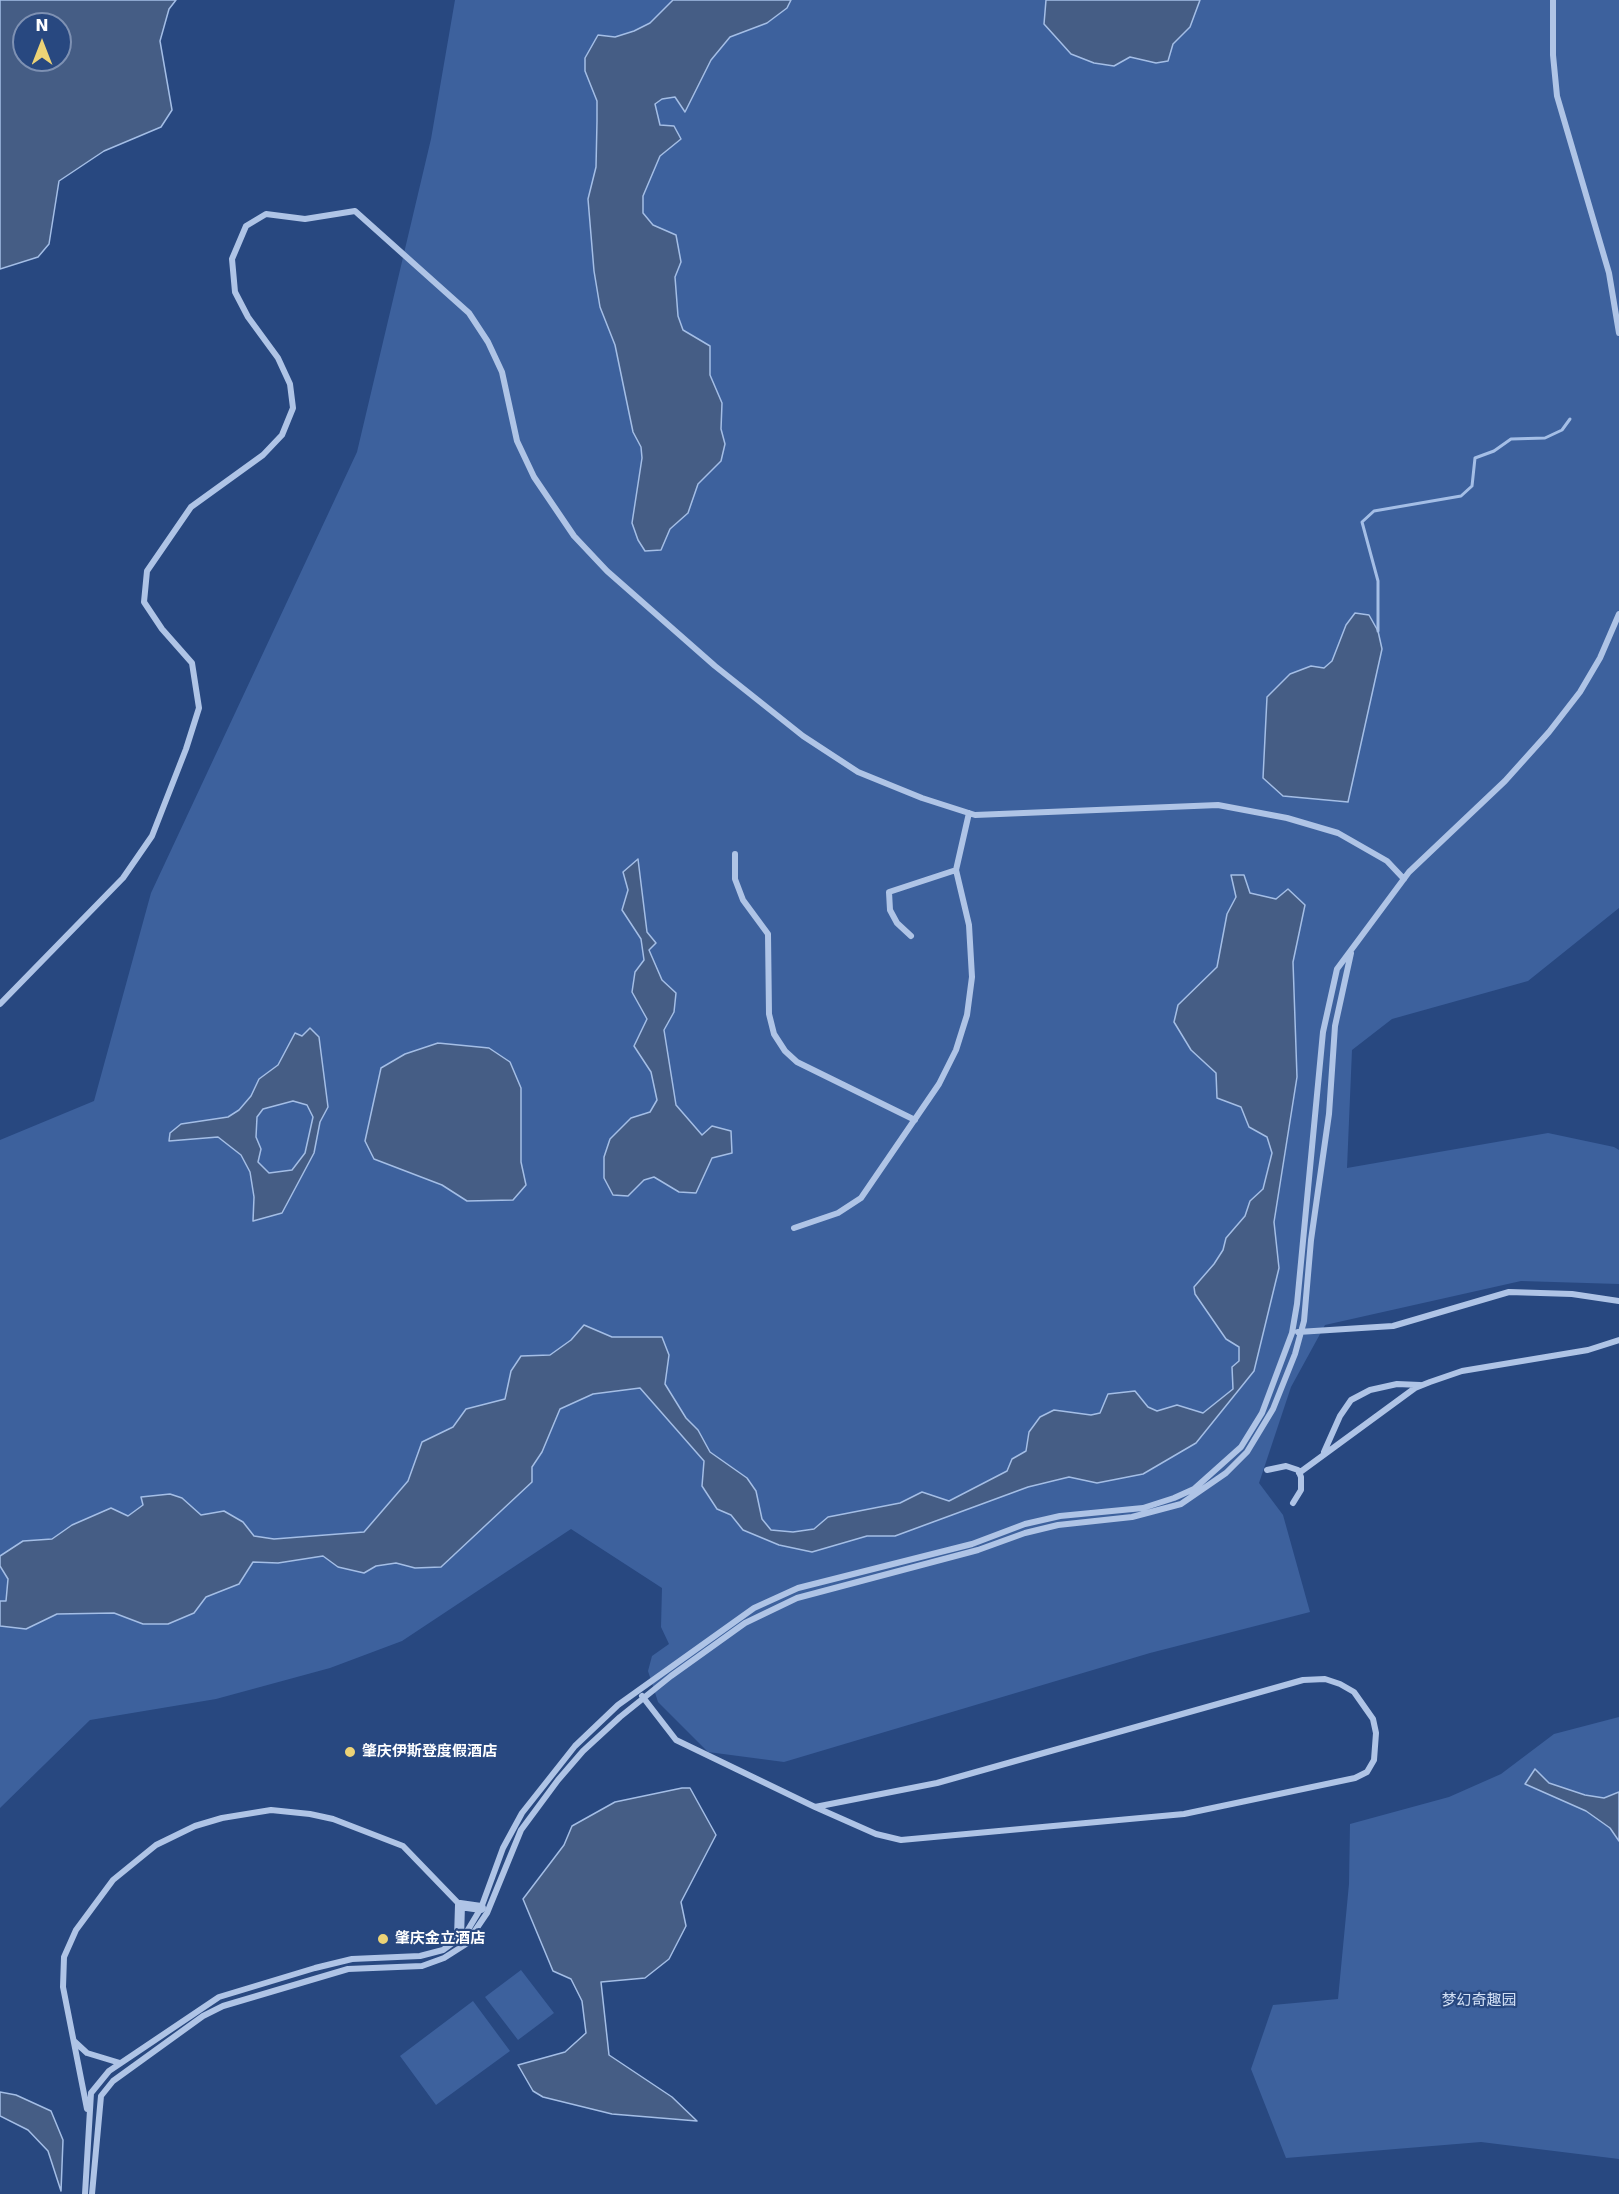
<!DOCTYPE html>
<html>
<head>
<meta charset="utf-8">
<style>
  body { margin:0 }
  #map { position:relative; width:1619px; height:2194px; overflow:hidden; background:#284880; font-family:"DejaVu Sans",sans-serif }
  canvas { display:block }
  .north { position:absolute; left:12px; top:12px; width:60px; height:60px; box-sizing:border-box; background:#284880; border:2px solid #7e91b3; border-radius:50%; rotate:0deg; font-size:16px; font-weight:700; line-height:24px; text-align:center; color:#fff }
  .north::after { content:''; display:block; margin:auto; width:21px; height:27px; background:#edd376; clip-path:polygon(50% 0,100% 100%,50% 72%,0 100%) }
</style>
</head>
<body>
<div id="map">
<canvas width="1619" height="2194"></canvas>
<div class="north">N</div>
</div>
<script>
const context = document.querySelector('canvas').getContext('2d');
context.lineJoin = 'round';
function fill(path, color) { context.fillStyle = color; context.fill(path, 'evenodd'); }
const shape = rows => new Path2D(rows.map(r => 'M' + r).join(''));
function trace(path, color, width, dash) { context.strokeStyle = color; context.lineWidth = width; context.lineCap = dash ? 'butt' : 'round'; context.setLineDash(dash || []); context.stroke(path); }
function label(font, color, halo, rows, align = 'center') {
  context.font = font + ' "DejaVu Sans","Noto Sans SC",sans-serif'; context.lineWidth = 4.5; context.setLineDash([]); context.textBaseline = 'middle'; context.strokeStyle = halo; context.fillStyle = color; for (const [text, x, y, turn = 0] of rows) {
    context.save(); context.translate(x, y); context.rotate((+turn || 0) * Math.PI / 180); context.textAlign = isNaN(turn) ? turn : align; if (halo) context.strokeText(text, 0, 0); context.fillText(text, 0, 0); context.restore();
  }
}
fill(shape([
  [455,0,1619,0,1619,908,1528,981,1392,1019,1352,1050,1347,1168,1548,1133,1614,1147,1619,1150,1619,1284,1521,1281,1325,1325,1291,1387,1259,1483,1283,1515,1310,1612,1150,1653,784,1762,708,1752,658,1702,648,1671,652,1656,669,1644,661,1627,662,1588,571,1529,402,1641,330,1668,216,1699,90,1720,0,1808,0,1140,94,1101,151,893,357,452,431,139],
  [1619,1717,1619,2159,1481,2142,1286,2158,1251,2069,1273,2005,1338,1999,1349,1884,1350,1824,1449,1797,1501,1774,1554,1734],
  [521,1970,554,2013,518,2040,485,1997],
  [473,2001,510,2051,436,2105,400,2056]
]), '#3d619d');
const water = shape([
  [0,0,176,0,169,9,160,41,172,110,161,127,104,151,59,181,49,244,38,257,0,269,0,0],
  [24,24,60,24,60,60,24,60,24,24],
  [673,0,791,0,787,8,767,23,730,37,711,60,685,112,675,97,662,99,655,104,660,125,674,126,681,139,660,156,643,196,643,213,653,225,676,235,681,262,675,277,678,316,683,330,710,346,710,375,722,403,721,429,725,444,721,461,698,484,688,513,670,529,661,550,645,551,638,540,632,523,642,458,641,447,633,432,615,345,600,307,594,271,588,199,596,167,597,121,597,101,585,71,585,58,598,35,615,37,634,31,650,23,673,0],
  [1046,0,1200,0,1190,27,1173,44,1168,61,1156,63,1130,57,1114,66,1094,63,1071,54,1044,24,1046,0],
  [1355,613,1369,615,1378,631,1382,649,1348,802,1283,796,1263,778,1267,697,1290,674,1311,666,1324,668,1332,661,1346,625,1355,613],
  [638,859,647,932,656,943,649,950,662,980,676,993,674,1012,664,1030,676,1105,702,1135,712,1126,731,1131,732,1153,712,1158,696,1193,679,1192,654,1177,644,1180,628,1196,613,1195,604,1178,604,1157,610,1139,631,1118,650,1112,657,1100,651,1072,634,1046,647,1019,632,992,635,972,644,960,641,939,622,910,628,890,623,872,638,859],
  [1231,875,1244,875,1250,893,1276,899,1288,889,1305,905,1293,962,1297,1077,1274,1222,1279,1268,1254,1371,1196,1443,1143,1474,1097,1483,1069,1477,1028,1487,895,1536,867,1536,812,1552,779,1545,743,1530,731,1515,717,1509,702,1486,704,1461,640,1388,593,1394,560,1409,542,1452,532,1467,532,1482,441,1567,415,1568,396,1563,376,1566,364,1573,338,1567,323,1556,278,1563,253,1562,239,1584,206,1597,194,1613,168,1624,143,1624,114,1613,57,1614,26,1629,0,1626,0,1601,6,1601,8,1579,0,1566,0,1556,23,1541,52,1539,72,1525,111,1508,128,1516,143,1505,141,1497,170,1494,182,1498,201,1515,224,1511,243,1522,254,1536,274,1539,364,1532,408,1481,422,1442,453,1427,466,1409,505,1399,511,1371,521,1356,550,1355,571,1340,584,1325,612,1337,662,1337,669,1355,665,1384,686,1418,698,1430,710,1452,747,1478,756,1491,762,1519,771,1530,793,1532,814,1529,828,1517,900,1503,922,1492,949,1501,1007,1471,1012,1459,1026,1451,1029,1432,1040,1417,1054,1410,1091,1415,1100,1413,1108,1394,1135,1391,1148,1407,1157,1411,1177,1405,1203,1413,1233,1389,1232,1367,1239,1361,1239,1347,1226,1339,1195,1294,1194,1287,1214,1264,1223,1250,1226,1238,1245,1216,1250,1201,1263,1189,1272,1153,1267,1137,1249,1127,1241,1107,1217,1098,1216,1073,1191,1050,1174,1022,1178,1005,1217,967,1227,914,1236,897,1231,875],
  [310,1028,319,1037,328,1107,320,1122,314,1153,282,1213,253,1221,254,1197,250,1172,241,1155,218,1137,169,1141,170,1133,181,1124,228,1117,239,1110,251,1096,259,1079,278,1065,295,1033,302,1036,310,1028],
  [293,1101,307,1105,313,1117,305,1153,292,1170,269,1173,258,1162,261,1149,256,1137,257,1117,263,1109,293,1101],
  [438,1043,489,1048,510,1062,521,1088,521,1162,526,1185,513,1200,467,1201,442,1185,374,1159,365,1141,381,1068,405,1054,438,1043],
  [1535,1769,1549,1783,1585,1795,1604,1798,1619,1792,1619,1841,1610,1828,1586,1811,1525,1784,1535,1769],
  [682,1788,690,1788,716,1835,681,1902,686,1926,669,1959,645,1978,601,1982,609,2055,672,2097,697,2121,612,2114,543,2097,533,2091,518,2065,565,2052,586,2033,582,2001,571,1979,553,1971,523,1899,564,1845,572,1826,615,1802,682,1788],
  [0,2092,16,2095,51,2111,63,2140,61,2191,48,2151,28,2130,0,2116,0,2092]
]);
fill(water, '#455d85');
trace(water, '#a4bee6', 1.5);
trace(shape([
  [1378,631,1378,581,1362,522,1374,511,1461,496,1472,486,1475,458,1494,451,1511,439,1545,438,1562,430,1570,419]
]), '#a4bee6', 3);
trace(shape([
  [1553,0,1553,55,1557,96,1609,273,1619,333],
  [735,854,735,879,743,900,768,934,769,1014,774,1034,785,1051,797,1062,915,1120],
  [911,936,897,923,890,910,889,892,956,870],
  [0,1004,123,878,152,836,186,749,199,708,192,663,162,629,144,602,147,571,191,507,263,455,282,435,293,408,290,384,278,358,248,317,235,292,232,259,246,226,266,214,305,219,355,211,469,313,488,342,502,372,517,441,534,477,574,536,607,571,715,666,803,736,858,772,922,798,975,815,1218,805,1287,818,1338,833,1387,861,1404,879],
  [794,1228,838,1213,861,1198,939,1084,956,1050,967,1015,972,977,969,925,956,870,969,813],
  [1298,1332,1393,1326,1509,1292,1572,1294,1619,1301],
  [1324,1452,1340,1416,1351,1400,1370,1390,1397,1384,1420,1385],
  [1267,1470,1286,1466,1298,1470,1301,1477,1301,1490,1293,1503],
  [1299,1473,1415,1388,1430,1382,1462,1371,1588,1350,1619,1340],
  [642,1696,676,1740,815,1807,876,1834,901,1840,1184,1814,1355,1778,1367,1772,1374,1760,1376,1733,1373,1719,1354,1692,1340,1684,1325,1679,1303,1680,937,1783,815,1807],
  [74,2041,87,2053,120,2063],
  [87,2109,63,1987,64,1957,76,1930,113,1880,156,1845,195,1826,222,1818,271,1810,310,1814,333,1819,403,1846,460,1905],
  [85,2194,91,2093,109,2071,219,1997,315,1968,352,1959,420,1956,443,1950,466,1933,481,1908,503,1848,522,1813,575,1746,618,1705,754,1608,798,1588,972,1544,1025,1524,1060,1516,1143,1508,1174,1498,1194,1489,1241,1447,1262,1413,1292,1333,1297,1304,1323,1032,1337,969,1409,872,1505,781,1549,732,1580,692,1600,658,1619,614],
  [92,2194,101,2096,113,2081,203,2016,223,2006,348,1969,422,1966,444,1958,466,1944,487,1913,521,1830,558,1780,583,1751,620,1717,671,1676,745,1623,797,1598,978,1550,1025,1533,1058,1525,1132,1517,1181,1504,1226,1473,1247,1452,1273,1409,1295,1354,1304,1321,1311,1240,1329,1114,1335,1026,1351,953]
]), '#afc4e6', 6);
trace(shape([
  [459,1938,460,1905,481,1908]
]), '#afc4e6', 10);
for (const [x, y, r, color] of [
  [350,1752,6,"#edd376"],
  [383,1939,6,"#edd376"]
]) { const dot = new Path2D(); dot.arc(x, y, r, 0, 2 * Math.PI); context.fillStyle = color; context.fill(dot); trace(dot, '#284880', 2); }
label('bold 15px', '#fff', '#284880', [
  ["肇庆伊斯登度假酒店",362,1752],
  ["肇庆金立酒店",395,1939]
], 'left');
label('15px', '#d2e0f5', '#284880', [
  ["梦幻奇趣园",1479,2001]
]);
</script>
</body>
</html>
